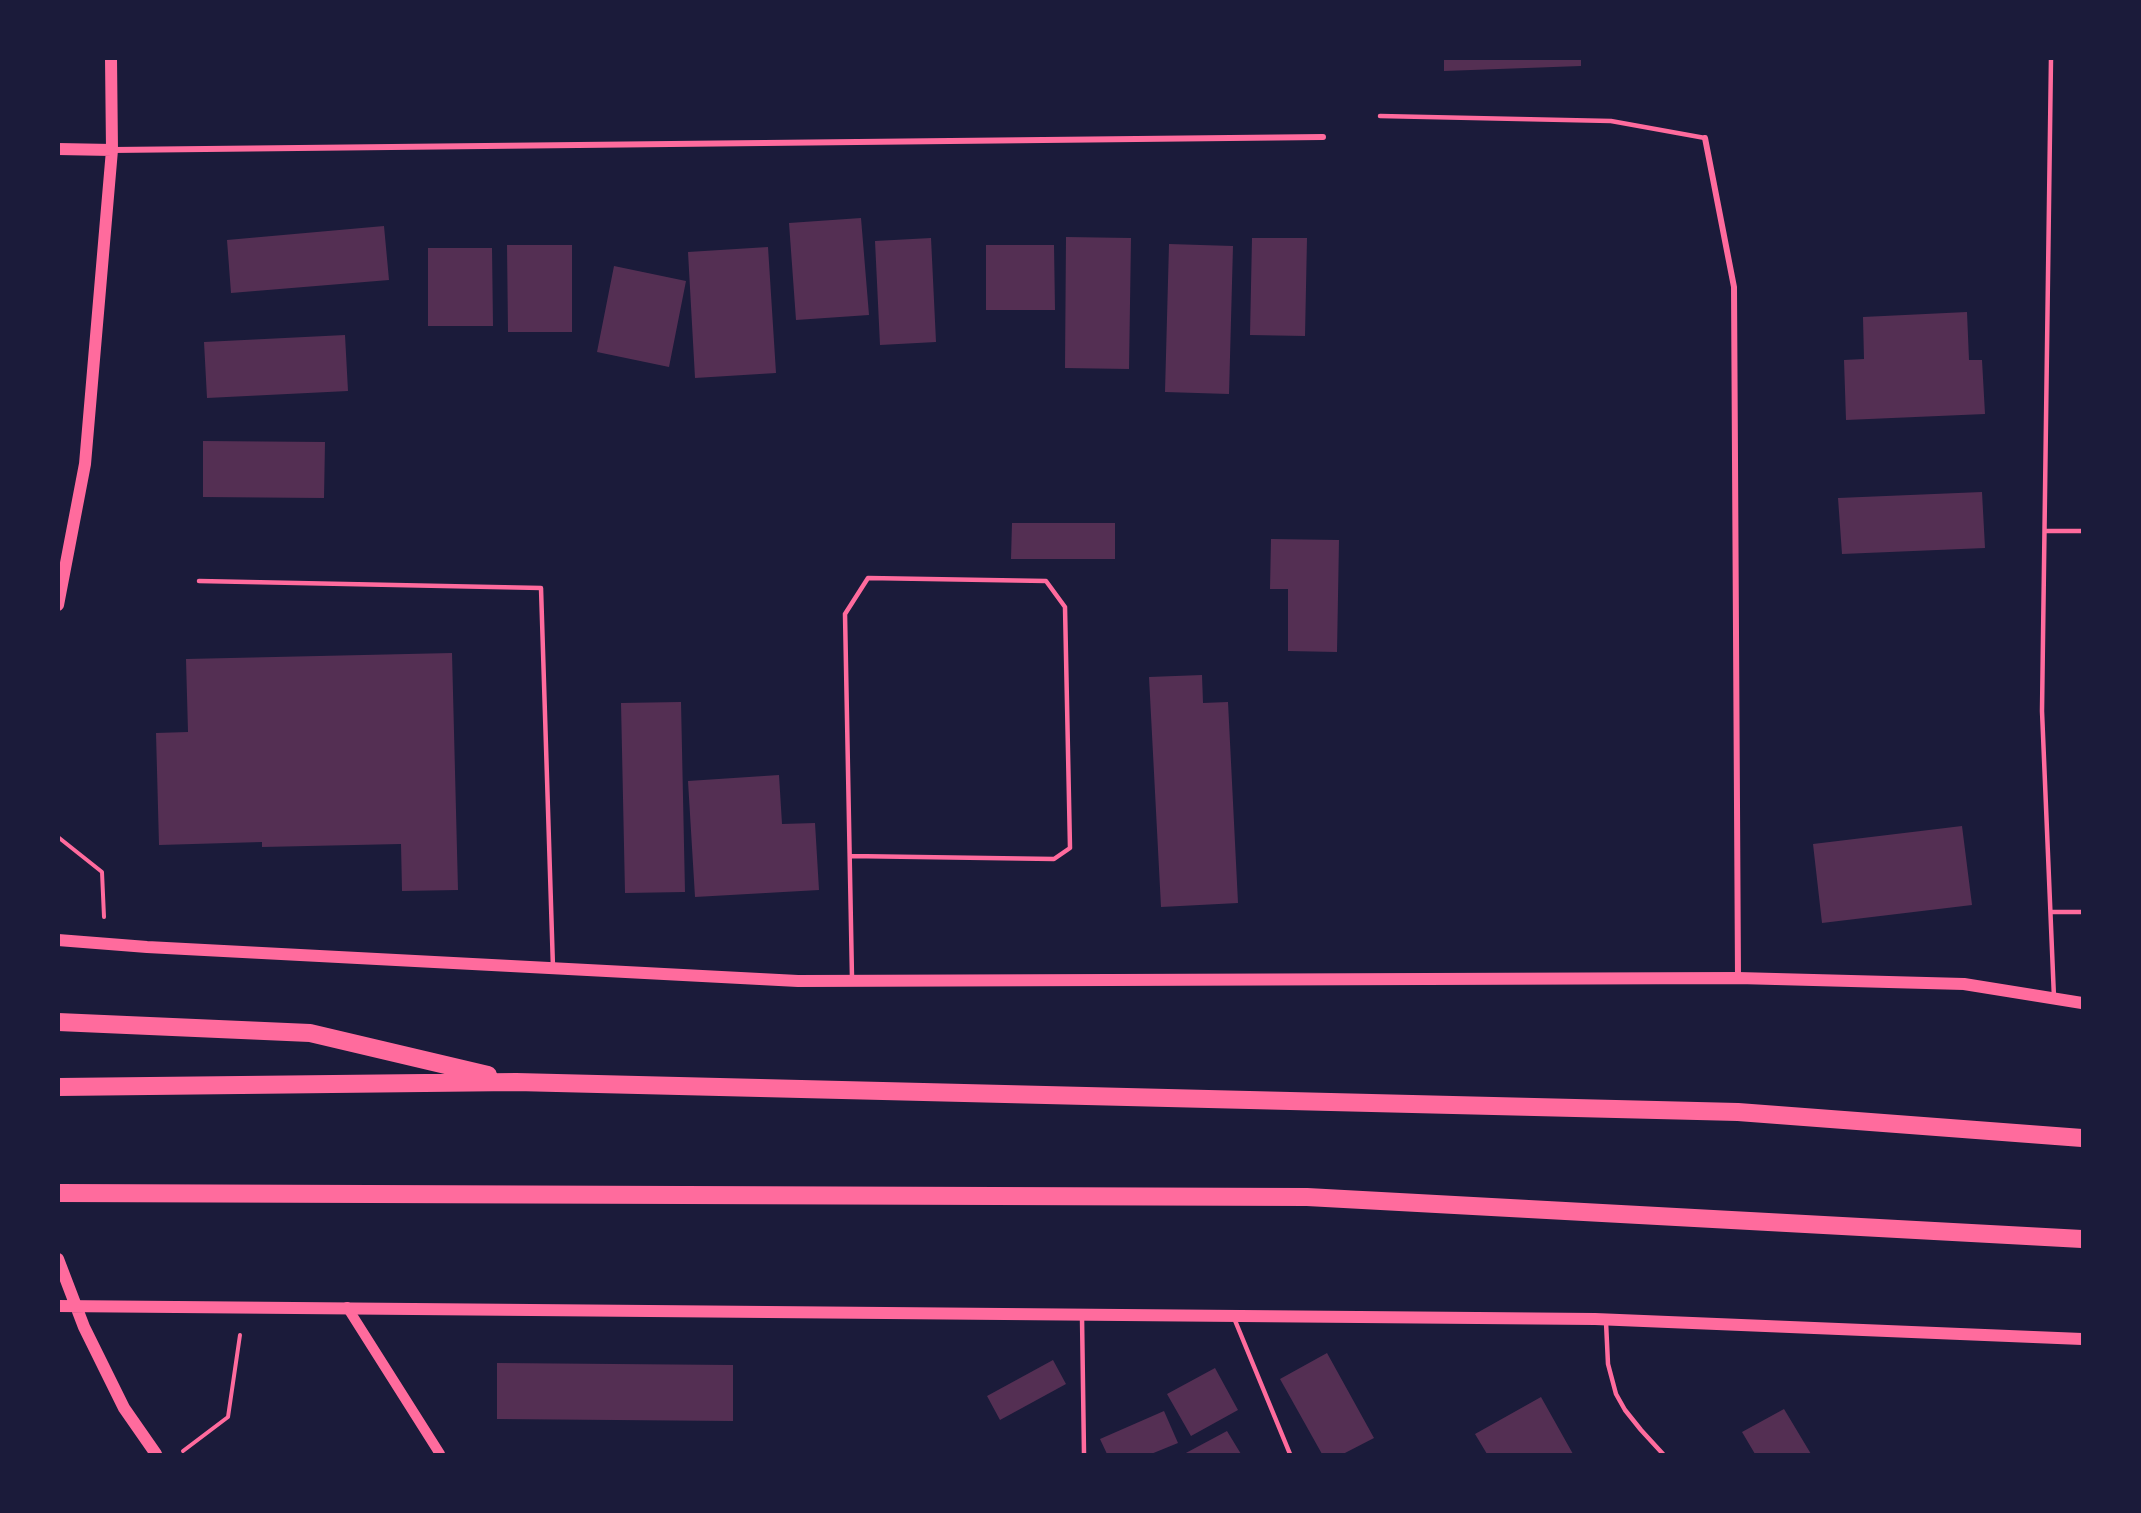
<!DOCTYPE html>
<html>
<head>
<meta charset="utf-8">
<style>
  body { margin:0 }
  #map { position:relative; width:2141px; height:1513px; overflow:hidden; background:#1b1b3a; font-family:"DM Sans",sans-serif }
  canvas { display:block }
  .frame { position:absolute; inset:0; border:60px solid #1b1b3a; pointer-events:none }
</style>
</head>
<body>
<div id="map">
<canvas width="2141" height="1513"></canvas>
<div class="frame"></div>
</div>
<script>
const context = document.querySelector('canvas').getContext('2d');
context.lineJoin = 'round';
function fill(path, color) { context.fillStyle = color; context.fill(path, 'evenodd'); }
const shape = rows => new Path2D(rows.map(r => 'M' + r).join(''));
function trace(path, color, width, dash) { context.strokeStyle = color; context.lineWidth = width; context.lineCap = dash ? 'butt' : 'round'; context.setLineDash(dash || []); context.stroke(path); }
fill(shape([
  [1444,58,1581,58,1581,66,1444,71],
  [861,218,869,315,796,320,789,223],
  [384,226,389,280,231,293,227,240],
  [1066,237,1131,238,1129,369,1065,368],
  [931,238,936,342,880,345,875,241],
  [1252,238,1307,238,1305,336,1250,335],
  [1169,244,1233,246,1229,394,1165,392],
  [507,245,572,245,572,332,508,332],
  [986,245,1054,245,1055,310,986,310],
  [768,247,776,373,695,378,688,252],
  [428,248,492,248,493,326,428,326],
  [614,266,686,281,669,367,597,352],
  [1967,312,1969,360,1982,360,1985,414,1846,420,1844,360,1864,359,1863,317],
  [345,335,348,391,207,398,204,342],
  [203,441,325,442,324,498,203,497],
  [1982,492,1985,548,1842,554,1838,498],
  [1012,523,1115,523,1115,559,1011,559],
  [1271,539,1339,540,1337,652,1288,651,1288,589,1270,589],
  [452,653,458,890,402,891,401,844,262,847,262,842,159,845,156,733,188,732,186,659],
  [1202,675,1203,703,1228,702,1238,903,1161,907,1149,677],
  [681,702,685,892,625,893,621,703],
  [779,775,782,824,815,823,819,890,695,897,688,781],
  [1962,826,1972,905,1822,923,1813,844],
  [1327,1353,1374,1438,1343,1454,1322,1454,1280,1379],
  [1053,1360,1066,1384,1000,1420,987,1396],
  [497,1363,733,1365,733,1421,497,1419],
  [1215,1368,1238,1410,1191,1436,1167,1394],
  [1541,1397,1573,1454,1487,1454,1475,1434],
  [1784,1409,1811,1454,1755,1454,1742,1432],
  [1164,1411,1178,1443,1151,1454,1107,1454,1100,1439],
  [1227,1431,1241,1454,1184,1454]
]), '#542f53');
trace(shape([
  [58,837,102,872,104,917],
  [183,1451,228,1417,240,1335]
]), '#ff6b9d', 4);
trace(shape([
  [2051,58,2042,711,2054,998],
  [1380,116,1611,121,1705,138],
  [2045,531,2082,531],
  [199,581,541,588,553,968],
  [850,856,1054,859,1070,848,1065,607,1046,581,868,578,845,614,852,978],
  [2051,912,2082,912],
  [1082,1317,1084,1454],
  [1234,1318,1290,1454],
  [1606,1322,1608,1364,1616,1394,1625,1410,1641,1430,1663,1454]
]), '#ff6b9d', 4.5);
trace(shape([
  [1705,138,1734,287,1738,978],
  [112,150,1323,137]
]), '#ff6b9d', 6);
trace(shape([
  [347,1307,440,1454]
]), '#ff6b9d', 10);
trace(shape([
  [58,149,112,150],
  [58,605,85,464,112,150,111,58],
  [58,940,147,947,798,981,1738,978,1964,984,2082,1003],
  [58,1259,84,1327,124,1408,156,1454],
  [58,1306,1595,1319,2082,1339]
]), '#ff6b9d', 12);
trace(shape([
  [58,1022,310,1033,488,1075],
  [58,1087,516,1082,1738,1112,2082,1138],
  [58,1193,1307,1197,2082,1239]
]), '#ff6b9d', 18);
</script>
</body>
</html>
